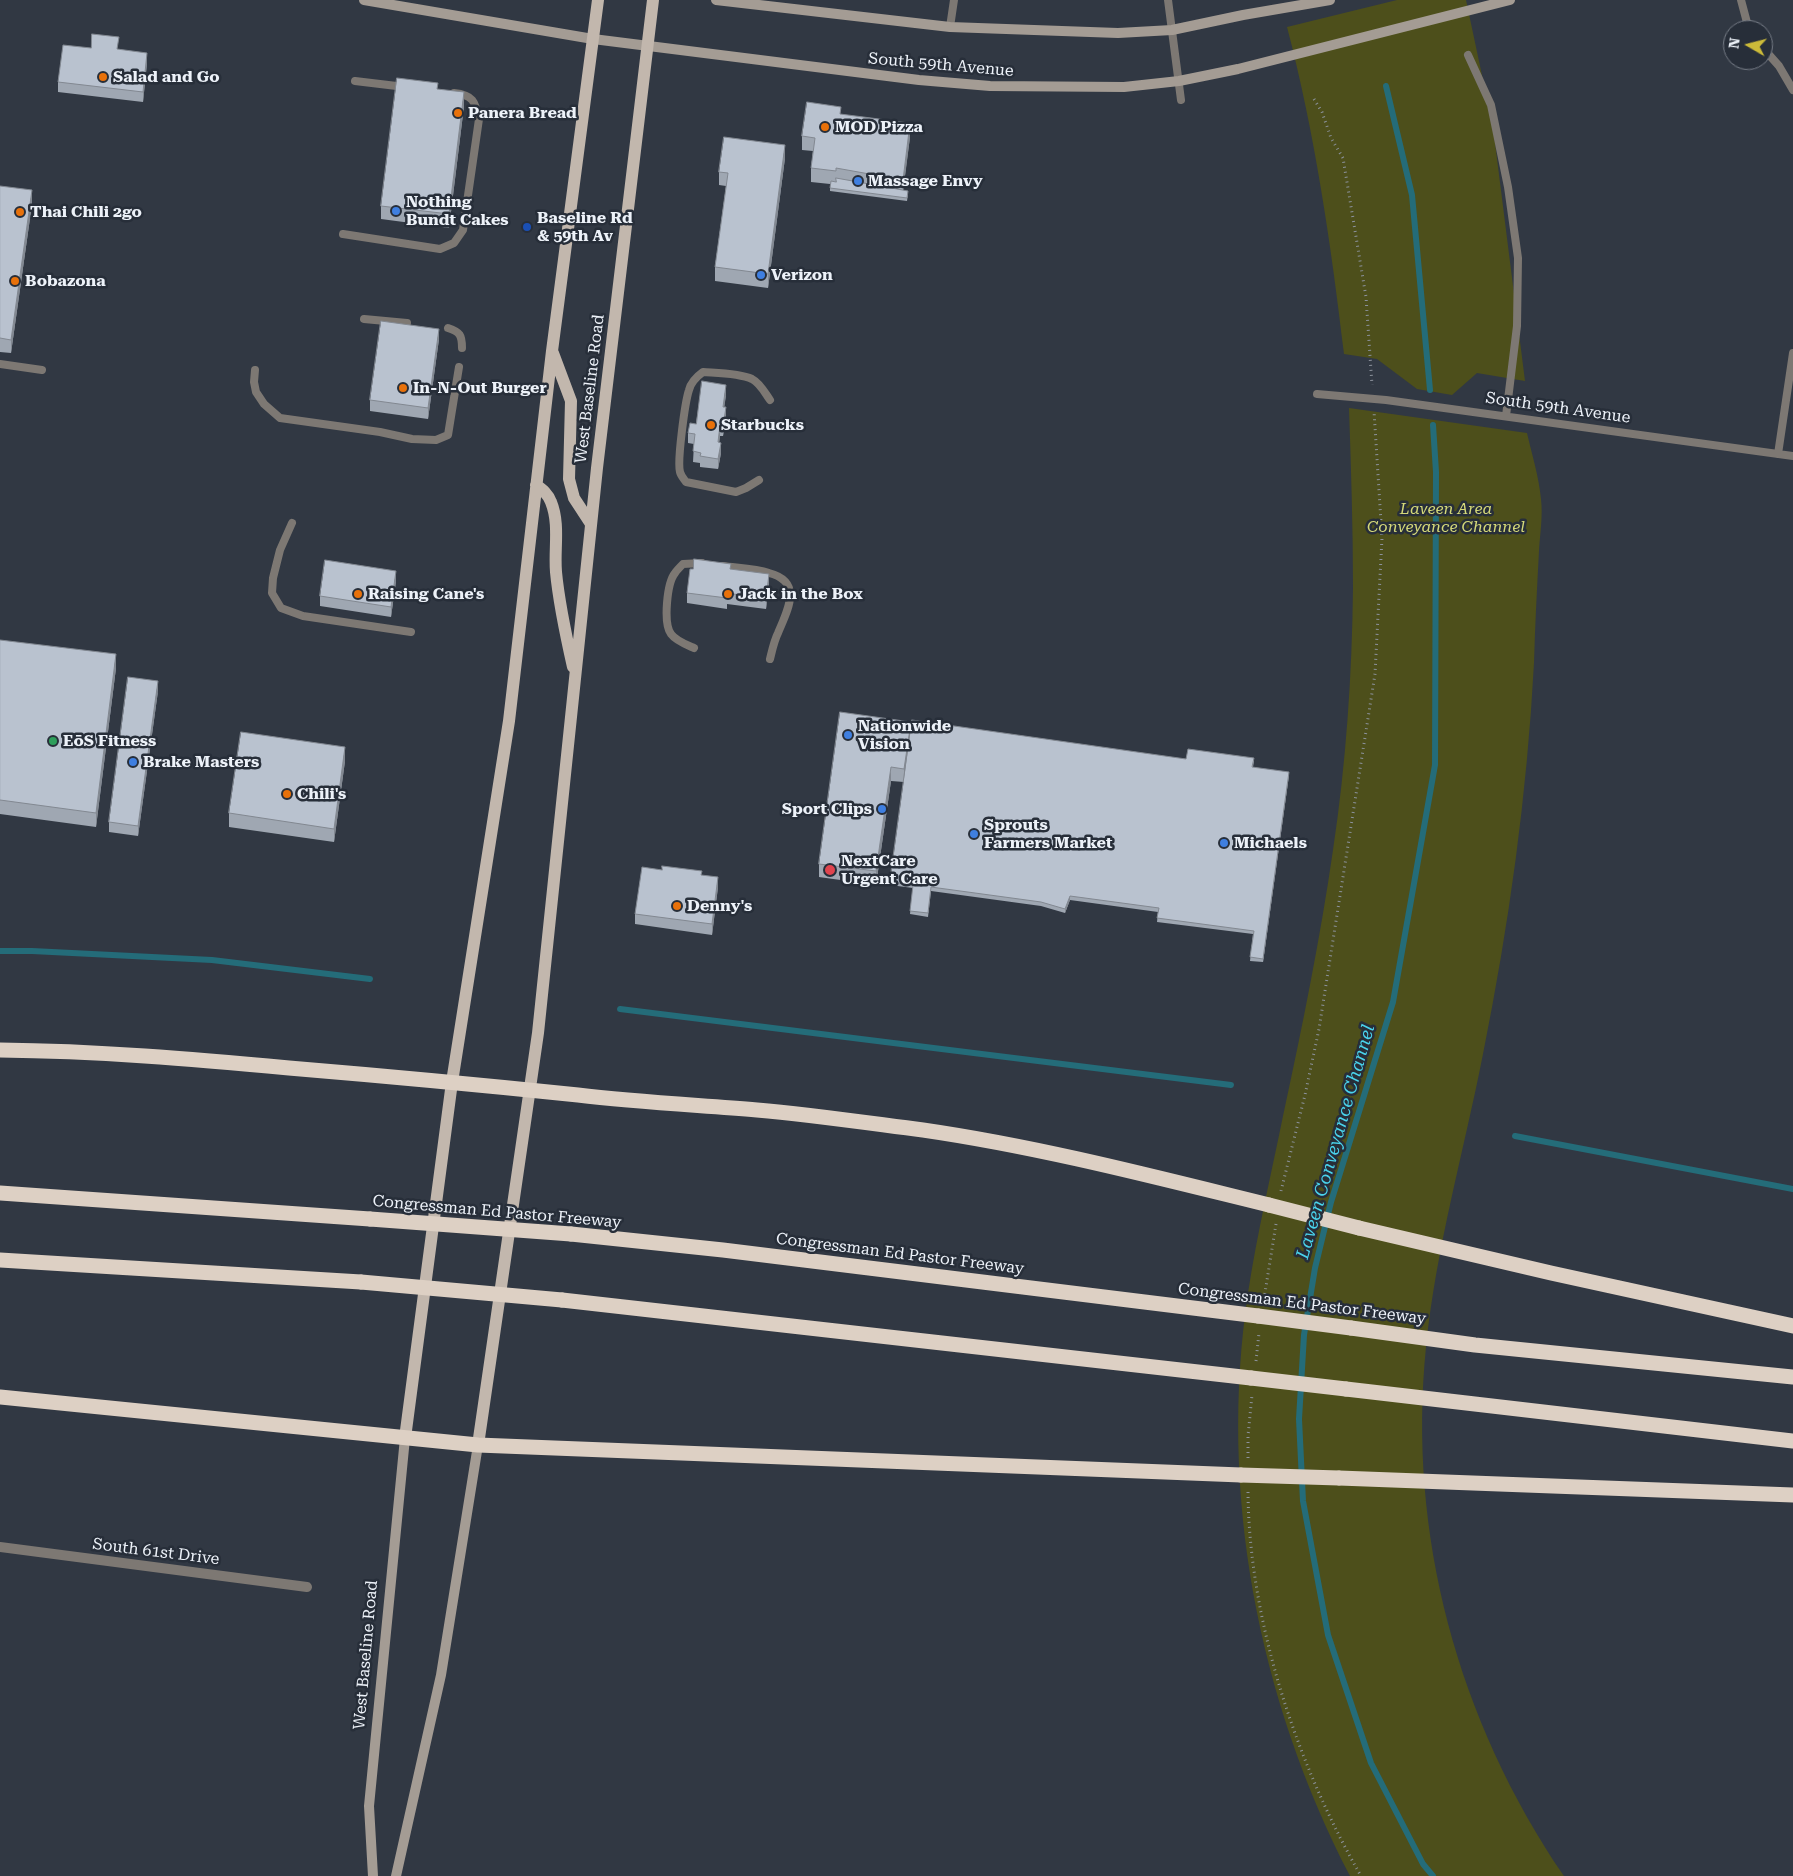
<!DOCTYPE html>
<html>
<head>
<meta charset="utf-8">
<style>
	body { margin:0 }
	#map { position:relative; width:1793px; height:1876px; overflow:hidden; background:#313843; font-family:"Roboto Serif",serif }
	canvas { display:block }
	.north { position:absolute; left:1723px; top:20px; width:50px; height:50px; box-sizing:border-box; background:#272e39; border:1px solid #767c86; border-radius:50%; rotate:278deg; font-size:14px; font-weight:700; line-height:20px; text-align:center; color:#edf2f9 }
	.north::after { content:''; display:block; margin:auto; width:18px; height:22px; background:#cbba39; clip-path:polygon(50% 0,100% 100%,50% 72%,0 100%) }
</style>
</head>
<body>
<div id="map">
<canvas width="1793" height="1876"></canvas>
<div class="north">N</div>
</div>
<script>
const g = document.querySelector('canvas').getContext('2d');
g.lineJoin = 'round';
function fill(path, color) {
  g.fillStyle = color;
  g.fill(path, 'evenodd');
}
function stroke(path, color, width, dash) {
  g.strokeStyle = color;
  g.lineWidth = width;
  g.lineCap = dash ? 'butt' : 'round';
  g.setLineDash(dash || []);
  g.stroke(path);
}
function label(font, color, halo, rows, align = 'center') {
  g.font = font + ' "Roboto Serif",serif';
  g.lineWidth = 5;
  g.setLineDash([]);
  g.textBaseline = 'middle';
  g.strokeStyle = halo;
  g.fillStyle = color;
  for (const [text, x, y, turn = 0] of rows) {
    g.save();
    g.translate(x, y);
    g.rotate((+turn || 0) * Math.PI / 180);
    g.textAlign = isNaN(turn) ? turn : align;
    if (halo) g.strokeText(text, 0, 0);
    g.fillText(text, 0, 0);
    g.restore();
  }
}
const green = new Path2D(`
	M 1397,0 L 1466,0 L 1493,127 L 1525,381 L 1477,373 L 1452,395 L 1417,389 L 1377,359 L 1344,354 C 1331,244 1315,134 1287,27 Z
	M 1349,408 L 1527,433 C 1532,455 1539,477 1541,499 C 1543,516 1540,534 1539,551 C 1537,588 1535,626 1534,663 C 1527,795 1509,925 1483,1054 C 1464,1151 1436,1248 1426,1347 C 1407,1534 1458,1721 1564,1876 L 1350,1876 C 1258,1698 1218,1492 1248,1293 C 1257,1234 1271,1175 1283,1116 C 1302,1028 1320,940 1333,850 C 1346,764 1352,676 1353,588 C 1353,528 1351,468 1349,408 Z`);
const stream = new Path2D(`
	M 1386,86 L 1412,195 L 1430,390
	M 0,951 L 32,951 L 212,960 L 370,979
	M 620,1009 L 1231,1085
	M 1515,1136 L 1793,1189
	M 1433,1876 L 1423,1864 L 1371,1763 L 1328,1635 L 1303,1501 L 1299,1419 L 1304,1335 L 1315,1268 L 1331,1202 L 1393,1002 L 1435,765 L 1436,472 L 1433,425`);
const path = new Path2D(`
	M 1314,99 L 1322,112 L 1331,138 L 1343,158 L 1366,297 L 1372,385
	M 1281,1191 L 1305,1095 L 1319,1029 L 1375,674 L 1382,538 L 1374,411
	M 1264,1299 L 1276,1224
	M 1256,1361 L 1259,1333
	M 1248,1458 L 1248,1436 L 1252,1395
	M 1248,1492 C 1249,1621 1297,1765 1361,1876`);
const lane = new Path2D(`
	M 1168,0 L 1181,100
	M 1741,0 L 1749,30
	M 950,27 L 954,0
	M 1763,48 L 1779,66 L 1793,90
	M 1468,55 L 1491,105 L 1508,187 L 1518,258 L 1517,326 L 1506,416
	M 355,81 L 405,87
	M 343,234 L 440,249 L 454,243 L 463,230 L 479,119 C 475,101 473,95 454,93
	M 364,319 L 407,323
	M 448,328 C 460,332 462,335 462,348
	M 0,364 L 42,370
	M 255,370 L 254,382 L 256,392 L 264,404 L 280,418 L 380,432 L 412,439 L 436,440 L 448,435 L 459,367
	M 1317,394 L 1386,400 L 1793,456
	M 1778,454 L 1793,353
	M 759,480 L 746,488 L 736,492 L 686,482 C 684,479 681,476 680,472 C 677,461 685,402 689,390 C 691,382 696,377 703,372 C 717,373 739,373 752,379 C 760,383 765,393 770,400
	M 292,523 L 280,550 L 273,578 L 272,593 L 281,608 L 303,616 L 411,632
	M 723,566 C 738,568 755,568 769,573 C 804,582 787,611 778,633 C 774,641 772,651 770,659
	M 694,648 C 687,645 676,641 671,634 C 663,623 667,583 675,573 C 677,570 680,567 683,564 L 702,563`);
const street = new Path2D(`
	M 0,1547 L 307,1587`);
const secondary = new Path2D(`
	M 364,0 L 593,39 L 919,80 L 990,86 L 1124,87 L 1179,81 L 1238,69 L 1510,0
	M 716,0 L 950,27 L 1118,33 L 1172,30 L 1243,15 L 1330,0
	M 373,1876 L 369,1806 L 405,1438
	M 396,1876 L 441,1675 L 478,1445`);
const primary = new Path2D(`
	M 553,353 L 571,401 L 569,479 L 574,498 L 591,524
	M 536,485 C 543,490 548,494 551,502 C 560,524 554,549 556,572 C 559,604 566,636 573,667
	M 405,1438 L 452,1082 L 509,721 L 552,351 L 598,0
	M 478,1445 L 538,1033 L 597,468 L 653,0`);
const highway = new Path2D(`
	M 0,1050 C 97,1051 193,1059 289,1068 C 385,1076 482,1085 578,1095 C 637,1102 697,1105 757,1110 C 813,1115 868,1123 923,1130 C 1040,1147 1155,1177 1269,1205
	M 0,1193 L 370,1219
	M 1359,1228 L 1551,1273 L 1793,1326
	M 571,1234 L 723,1250 L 1258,1316
	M 0,1260 L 361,1282
	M 562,1300 L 1251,1378
	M 1351,1328 L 1475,1345 L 1793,1377
	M 1346,1389 L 1793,1441
	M 0,1397 L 478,1445 L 1241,1475
	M 1339,1478 L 1793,1495`);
const highwayBridge = new Path2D(`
	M 1269,1205 L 1359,1228
	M 370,1219 L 571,1234
	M 361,1282 L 562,1300
	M 1258,1316 L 1351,1328
	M 1251,1378 L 1346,1389
	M 1241,1475 L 1339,1478`);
const wall = new Path2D(`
	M 91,48 L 118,49 L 147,63 L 143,102 L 58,92 L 58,82 Z
	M 438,89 L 464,106 L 449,228 L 381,219 L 381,206 Z
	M 841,114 L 910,137 L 903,190 L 908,194 L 907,201 L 830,191 L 830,184 L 811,182 L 811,168 L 813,151 L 802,150 L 802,136 Z
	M 785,158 L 768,288 L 715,281 L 715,267 L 726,186 L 719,185 L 719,172 Z
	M 0,186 L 32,204 L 11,353 L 0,352 Z
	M 439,339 L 428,419 L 370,411 L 370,400 Z
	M 726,395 L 724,407 L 726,417 L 723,436 L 720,436 L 719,443 L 721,453 L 718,469 L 700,467 L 700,463 L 693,462 L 694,444 L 688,443 L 688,433 L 696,424 Z
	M 731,569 L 769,584 L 766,609 L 727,604 L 727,609 L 687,603 L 687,593 Z
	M 396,581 L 391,617 L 320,606 L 320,596 Z
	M 0,640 L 116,668 L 96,827 L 0,814 Z
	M 158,691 L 138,836 L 109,832 L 109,822 Z
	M 911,732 L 1186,759 L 1254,761 L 1253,767 L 1289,775 L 1263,962 L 1250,961 L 1253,934 L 1157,922 L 1158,912 L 1070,900 L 1065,913 L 1041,906 L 931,891 L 928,917 L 910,914 L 913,888 L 890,885 L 904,782 L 891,781 L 876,885 L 819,877 L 819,864 Z
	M 345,761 L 334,842 L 229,827 L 229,813 Z
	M 702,875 L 718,887 L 712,935 L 635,924 L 635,914 Z`);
const shadedWall = new Path2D(`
	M 147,53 L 147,63 L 143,102 L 143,92 Z
	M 464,92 L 464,106 L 449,228 L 449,214 Z
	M 910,123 L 910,137 L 903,193 L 903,180 Z
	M 785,145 L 785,158 L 768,288 L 768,274 Z
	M 32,190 L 32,204 L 11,353 L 11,340 Z
	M 439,329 L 439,339 L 428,419 L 428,408 Z
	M 726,385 L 726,395 L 723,417 L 723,407 Z
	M 726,407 L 726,417 L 723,436 L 723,426 Z
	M 720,425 L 720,436 L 718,453 L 718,442 Z
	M 721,443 L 721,453 L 718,469 L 718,459 Z
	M 396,571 L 396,581 L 391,617 L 391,607 Z
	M 769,574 L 769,584 L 766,609 L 766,599 Z
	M 116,654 L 116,668 L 96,827 L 96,813 Z
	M 158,681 L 158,691 L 138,836 L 138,826 Z
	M 911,722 L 911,735 L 904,782 L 904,769 Z
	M 345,747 L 345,761 L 334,842 L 334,829 Z
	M 891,767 L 891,781 L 876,885 L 876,871 Z
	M 1289,772 L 1289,775 L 1263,962 L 1263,959 Z
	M 718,877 L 718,887 L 712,935 L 712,924 Z
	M 1070,896 L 1070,900 L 1065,913 L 1065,909 Z`);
const building = new Path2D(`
	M 92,34 L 119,37 L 117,49 L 147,53 L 143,92 L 58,82 L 63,45 L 91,48 Z
	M 397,78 L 438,83 L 437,89 L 464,92 L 449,214 L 381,206 Z
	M 807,102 L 841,107 L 840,114 L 910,123 L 903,180 L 836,168 L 836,171 L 811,168 L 815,138 L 802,136 Z
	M 724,137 L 785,145 L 768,274 L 715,267 L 728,173 L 719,172 Z
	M 836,178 L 908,191 L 907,198 L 830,188 L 831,181 L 836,182 Z
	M 0,186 L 32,190 L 11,340 L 0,338 Z
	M 381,321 L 439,329 L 428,408 L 370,400 Z
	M 702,381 L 726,385 L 723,407 L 726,407 L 723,426 L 720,425 L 718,442 L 721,443 L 718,459 L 700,456 L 701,453 L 693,451 L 695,434 L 688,433 L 690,423 L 696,424 Z
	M 694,559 L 731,564 L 730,569 L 769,574 L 766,599 L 727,593 L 727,598 L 687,593 L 690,569 L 693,569 Z
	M 325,560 L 396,571 L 391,607 L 320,596 Z
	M 0,640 L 116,654 L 96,813 L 0,800 Z
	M 128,677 L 158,681 L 138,826 L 109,822 Z
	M 840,712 L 911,722 L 904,769 L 891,767 L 876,871 L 819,864 Z
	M 912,720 L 1186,759 L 1188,749 L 1254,758 L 1252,767 L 1289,772 L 1263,959 L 1250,957 L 1254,931 L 1157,918 L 1159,908 L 1070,896 L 1065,909 L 1041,902 L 931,887 L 928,913 L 910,911 L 913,885 L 890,882 Z
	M 241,732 L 345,747 L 334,829 L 229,813 Z
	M 662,866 L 702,871 L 701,875 L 718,877 L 712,924 L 635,914 L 642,867 L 662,870 Z`);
const markers = [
	[103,77,5,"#e8710a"],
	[458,113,5,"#e8710a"],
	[825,127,5,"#e8710a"],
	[858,181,5,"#3f7fe0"],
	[396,211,5,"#3f7fe0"],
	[20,212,5,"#e8710a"],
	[527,227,5,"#1a4fb4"],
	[761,275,5,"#3f7fe0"],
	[15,281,5,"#e8710a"],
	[403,388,5,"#e8710a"],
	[711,425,5,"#e8710a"],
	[358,594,5,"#e8710a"],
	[728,594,5,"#e8710a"],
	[848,735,5,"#3f7fe0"],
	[53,741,5,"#2e9e5b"],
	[133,762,5,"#3f7fe0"],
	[287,794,5,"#e8710a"],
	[882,809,5,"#3f7fe0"],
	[974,834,5,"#3f7fe0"],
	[1224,843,5,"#3f7fe0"],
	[830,870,6,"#e0444e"],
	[677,906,5,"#e8710a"]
];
const streetNames = [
	["South 59th Avenue",941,65,5],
	["West Baseline Road",590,389,-83],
	["South 59th Avenue",1558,408,8],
	["Congressman Ed Pastor Freeway",497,1212,5],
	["Congressman Ed Pastor Freeway",900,1254,7],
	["Congressman Ed Pastor Freeway",1302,1304,7],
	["South 61st Drive",156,1552,7],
	["West Baseline Road",366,1655,-85]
];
const poiNames = [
	["Salad and Go",113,77],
	["Panera Bread",468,113],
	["MOD Pizza",835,127],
	["Massage Envy",868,181],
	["Nothing",406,202],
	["Bundt Cakes",406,220],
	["Thai Chili 2go",30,212],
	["Baseline Rd",537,218],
	["& 59th Av",537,236],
	["Verizon",771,275],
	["Bobazona",25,281],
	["In-N-Out Burger",413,388],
	["Starbucks",721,425],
	["Raising Cane's",368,594],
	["Jack in the Box",738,594],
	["Nationwide",858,726],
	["Vision",858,744],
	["EōS Fitness",63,741],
	["Brake Masters",143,762],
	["Chili's",297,794],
	["Sport Clips",872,809,"right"],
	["Sprouts",984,825],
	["Farmers Market",984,843],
	["Michaels",1234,843],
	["NextCare",841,861],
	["Urgent Care",841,879],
	["Denny's",687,906]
];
const parkNames = [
	["Laveen Area",1446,509],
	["Conveyance Channel",1446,527]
];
const waterNames = [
	["Laveen Conveyance Channel",1336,1142,-74]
];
fill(green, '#4d4f1b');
stroke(stream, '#246c79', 6);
stroke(path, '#8c929c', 3, [1, 4]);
stroke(lane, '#7d7873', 8);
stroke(street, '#7d7873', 10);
stroke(secondary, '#a49c94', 10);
stroke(primary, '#c2b7ad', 12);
stroke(highway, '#ddd0c4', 15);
stroke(highwayBridge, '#ddd0c4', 15);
fill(wall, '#9fa7b2');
fill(shadedWall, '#828891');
fill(building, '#b9c2cf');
stroke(building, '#828891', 1);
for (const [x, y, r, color] of markers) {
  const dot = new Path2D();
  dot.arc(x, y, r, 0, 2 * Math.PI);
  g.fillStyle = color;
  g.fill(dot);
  stroke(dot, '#272e39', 2);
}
label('16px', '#edf2f9', '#272e39', streetNames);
label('bold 16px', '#edf2f9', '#272e39', poiNames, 'left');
label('italic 16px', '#d5d979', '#272e39', parkNames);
label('italic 18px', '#4ad3ec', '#272e39', waterNames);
</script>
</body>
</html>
